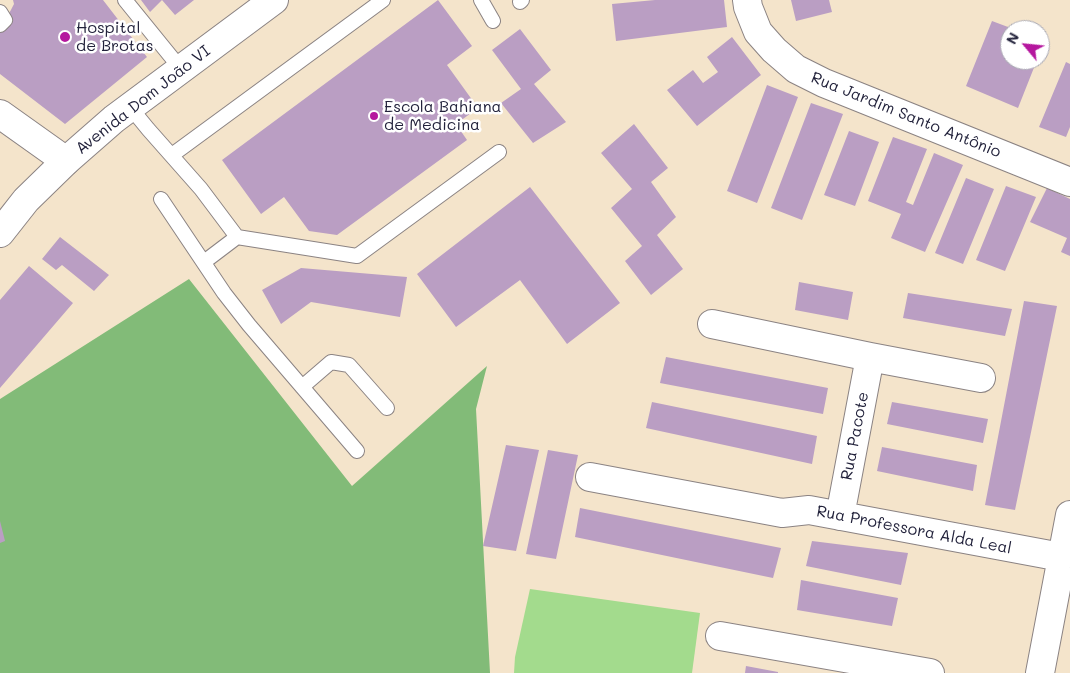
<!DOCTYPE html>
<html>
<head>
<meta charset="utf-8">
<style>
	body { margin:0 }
	#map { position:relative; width:1070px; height:673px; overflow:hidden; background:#f4e4cb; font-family:Mali,sans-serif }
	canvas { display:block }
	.north { position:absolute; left:1000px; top:20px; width:50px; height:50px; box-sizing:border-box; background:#fff; border:1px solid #a7a7b1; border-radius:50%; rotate:298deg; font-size:14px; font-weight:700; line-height:20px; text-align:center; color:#22223b }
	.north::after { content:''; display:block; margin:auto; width:18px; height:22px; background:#b5179e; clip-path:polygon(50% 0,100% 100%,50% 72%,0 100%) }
</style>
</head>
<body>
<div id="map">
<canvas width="1070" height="673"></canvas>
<div class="north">N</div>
</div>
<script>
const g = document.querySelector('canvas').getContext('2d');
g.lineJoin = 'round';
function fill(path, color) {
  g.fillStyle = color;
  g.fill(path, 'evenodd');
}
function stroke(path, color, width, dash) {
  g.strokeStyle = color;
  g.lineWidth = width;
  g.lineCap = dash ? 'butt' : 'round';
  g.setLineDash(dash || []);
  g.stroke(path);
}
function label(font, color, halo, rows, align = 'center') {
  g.font = font + ' Mali,sans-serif';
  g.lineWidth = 5;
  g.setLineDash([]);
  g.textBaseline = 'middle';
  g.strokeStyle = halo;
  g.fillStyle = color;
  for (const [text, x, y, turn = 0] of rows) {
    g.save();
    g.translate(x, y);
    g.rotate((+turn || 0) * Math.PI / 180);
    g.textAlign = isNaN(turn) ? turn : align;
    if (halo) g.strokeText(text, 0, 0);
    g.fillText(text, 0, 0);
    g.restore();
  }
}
const green = new Path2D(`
	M 530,589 L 700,613 L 692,673 L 514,673 L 515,657 Z`);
const forest = new Path2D(`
	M 189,279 L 352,486 L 487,366 L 476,409 L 490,673 L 0,673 L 0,399 Z`);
const building = new Path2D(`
	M 13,0 L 103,0 L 147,57 L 65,124 L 0,74 L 0,31 L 14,4 Z
	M 141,0 L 162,0 L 150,12 Z
	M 162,0 L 194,0 L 175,15 Z
	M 438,0 L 472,46 L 447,65 L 478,108 L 456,124 L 467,140 L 337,235 L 309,231 L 284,197 L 261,214 L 222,160 Z
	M 655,0 L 724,0 L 727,27 L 616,41 L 612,4 Z
	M 791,0 L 829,0 L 832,12 L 796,21 Z
	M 992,21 L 1016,30 L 1010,30 L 1010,60 L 1037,60 L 1018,108 L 966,86 Z
	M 520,29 L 551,70 L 534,84 L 566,122 L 533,143 L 501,103 L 521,89 L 492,50 Z
	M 732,37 L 761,75 L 697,126 L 667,90 L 693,70 L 703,83 L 718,72 L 707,57 Z
	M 1040,38 L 1045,40 L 1040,53 Z
	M 1066,62 L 1070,64 L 1070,127 L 1066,137 L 1039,127 Z
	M 767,85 L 798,97 L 757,203 L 727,191 Z
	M 811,103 L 843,114 L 802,220 L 771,208 Z
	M 634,124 L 668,168 L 651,182 L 676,217 L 657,235 L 683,269 L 651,295 L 625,261 L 642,246 L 611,208 L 632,189 L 601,153 Z
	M 849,131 L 879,142 L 855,206 L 824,195 Z
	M 893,137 L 927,149 L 906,202 L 913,205 L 934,153 L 963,165 L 925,252 L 891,238 L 901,214 L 868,201 Z
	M 966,178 L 994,189 L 963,264 L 935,253 Z
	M 1006,186 L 1036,197 L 1005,271 L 976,260 Z
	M 530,187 L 620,303 L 567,344 L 520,280 L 456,327 L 417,274 Z
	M 1047,188 L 1070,199 L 1070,256 L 1061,252 L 1067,238 L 1030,222 Z
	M 60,237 L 109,275 L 94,291 L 62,265 L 56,270 L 42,259 Z
	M 29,266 L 73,303 L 0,388 L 0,300 Z
	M 301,268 L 407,277 L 400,317 L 311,302 L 281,324 L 262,290 Z
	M 799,282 L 853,292 L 848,320 L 795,310 Z
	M 908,293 L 1012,309 L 1005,336 L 903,318 Z
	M 1024,301 L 1057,306 L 1015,510 L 985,505 Z
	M 666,357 L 828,388 L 823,414 L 660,383 Z
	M 652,402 L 817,436 L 812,464 L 646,428 Z
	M 892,402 L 988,419 L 983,443 L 887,424 Z
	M 506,445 L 539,450 L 516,551 L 483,546 Z
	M 882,447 L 977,465 L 973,491 L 877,471 Z
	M 548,450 L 578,455 L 556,559 L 526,554 Z
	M 580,508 L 781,548 L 773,578 L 575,537 Z
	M 0,521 L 5,541 L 0,543 Z
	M 812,541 L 908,553 L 901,585 L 806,566 Z
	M 801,580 L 898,598 L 892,626 L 797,610 Z
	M 746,666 L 778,672 L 778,673 L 745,673 Z`);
const service = new Path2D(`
	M 125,0 L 181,69
	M 481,0 L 493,21
	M 520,2 L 522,0
	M 0,12 L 5,20 L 0,25
	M 130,107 L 148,129 L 201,189 L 237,237 L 357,256 L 499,152
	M 172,155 L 383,0
	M 161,199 L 224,293 L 249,325 L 357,451
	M 204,262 L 237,237
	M 302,387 L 331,362 L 349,365 L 387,408`);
const minor = new Path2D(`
	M 747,0 L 748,7 L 758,32 L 774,50 L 796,69 L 824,83 L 1070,182
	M 0,114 L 66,161
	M 712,324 L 870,357 L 981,378
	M 590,477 L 782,513 L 809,510 L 1061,557
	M 840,516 L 870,357
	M 720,636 L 930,673
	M 1040,673 L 1070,515`);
const secondary = new Path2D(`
	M 0,233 L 26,200 L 66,161 L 114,119 L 274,0`);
const markers = [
	[65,37,6,"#b5179e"],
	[374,116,5,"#b5179e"]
];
const poiNames = [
	["Hospital",76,28],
	["de Brotas",76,46],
	["Escola Bahiana",384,107],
	["de Medicina",384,125]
];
const streetNames = [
	["Avenida Dom João VI",143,100,-38],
	["Rua Jardim Santo Antônio",906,115,22],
	["Rua Pacote",855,436,-79],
	["Rua Professora Alda Leal",914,530,11]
];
fill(green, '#a3db8d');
fill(forest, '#82bb78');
fill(building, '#ba9ec3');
stroke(service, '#8b8383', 16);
stroke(minor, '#8b8383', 30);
stroke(secondary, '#8b8383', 30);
stroke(service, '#fff', 14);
stroke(minor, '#fff', 28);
stroke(secondary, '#fff', 28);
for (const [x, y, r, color] of markers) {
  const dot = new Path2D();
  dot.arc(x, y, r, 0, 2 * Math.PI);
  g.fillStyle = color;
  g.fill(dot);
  stroke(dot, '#fff', 2);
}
label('16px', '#22223b', '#fff', poiNames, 'left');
label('16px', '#22223b', '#fff', streetNames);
</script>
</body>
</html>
